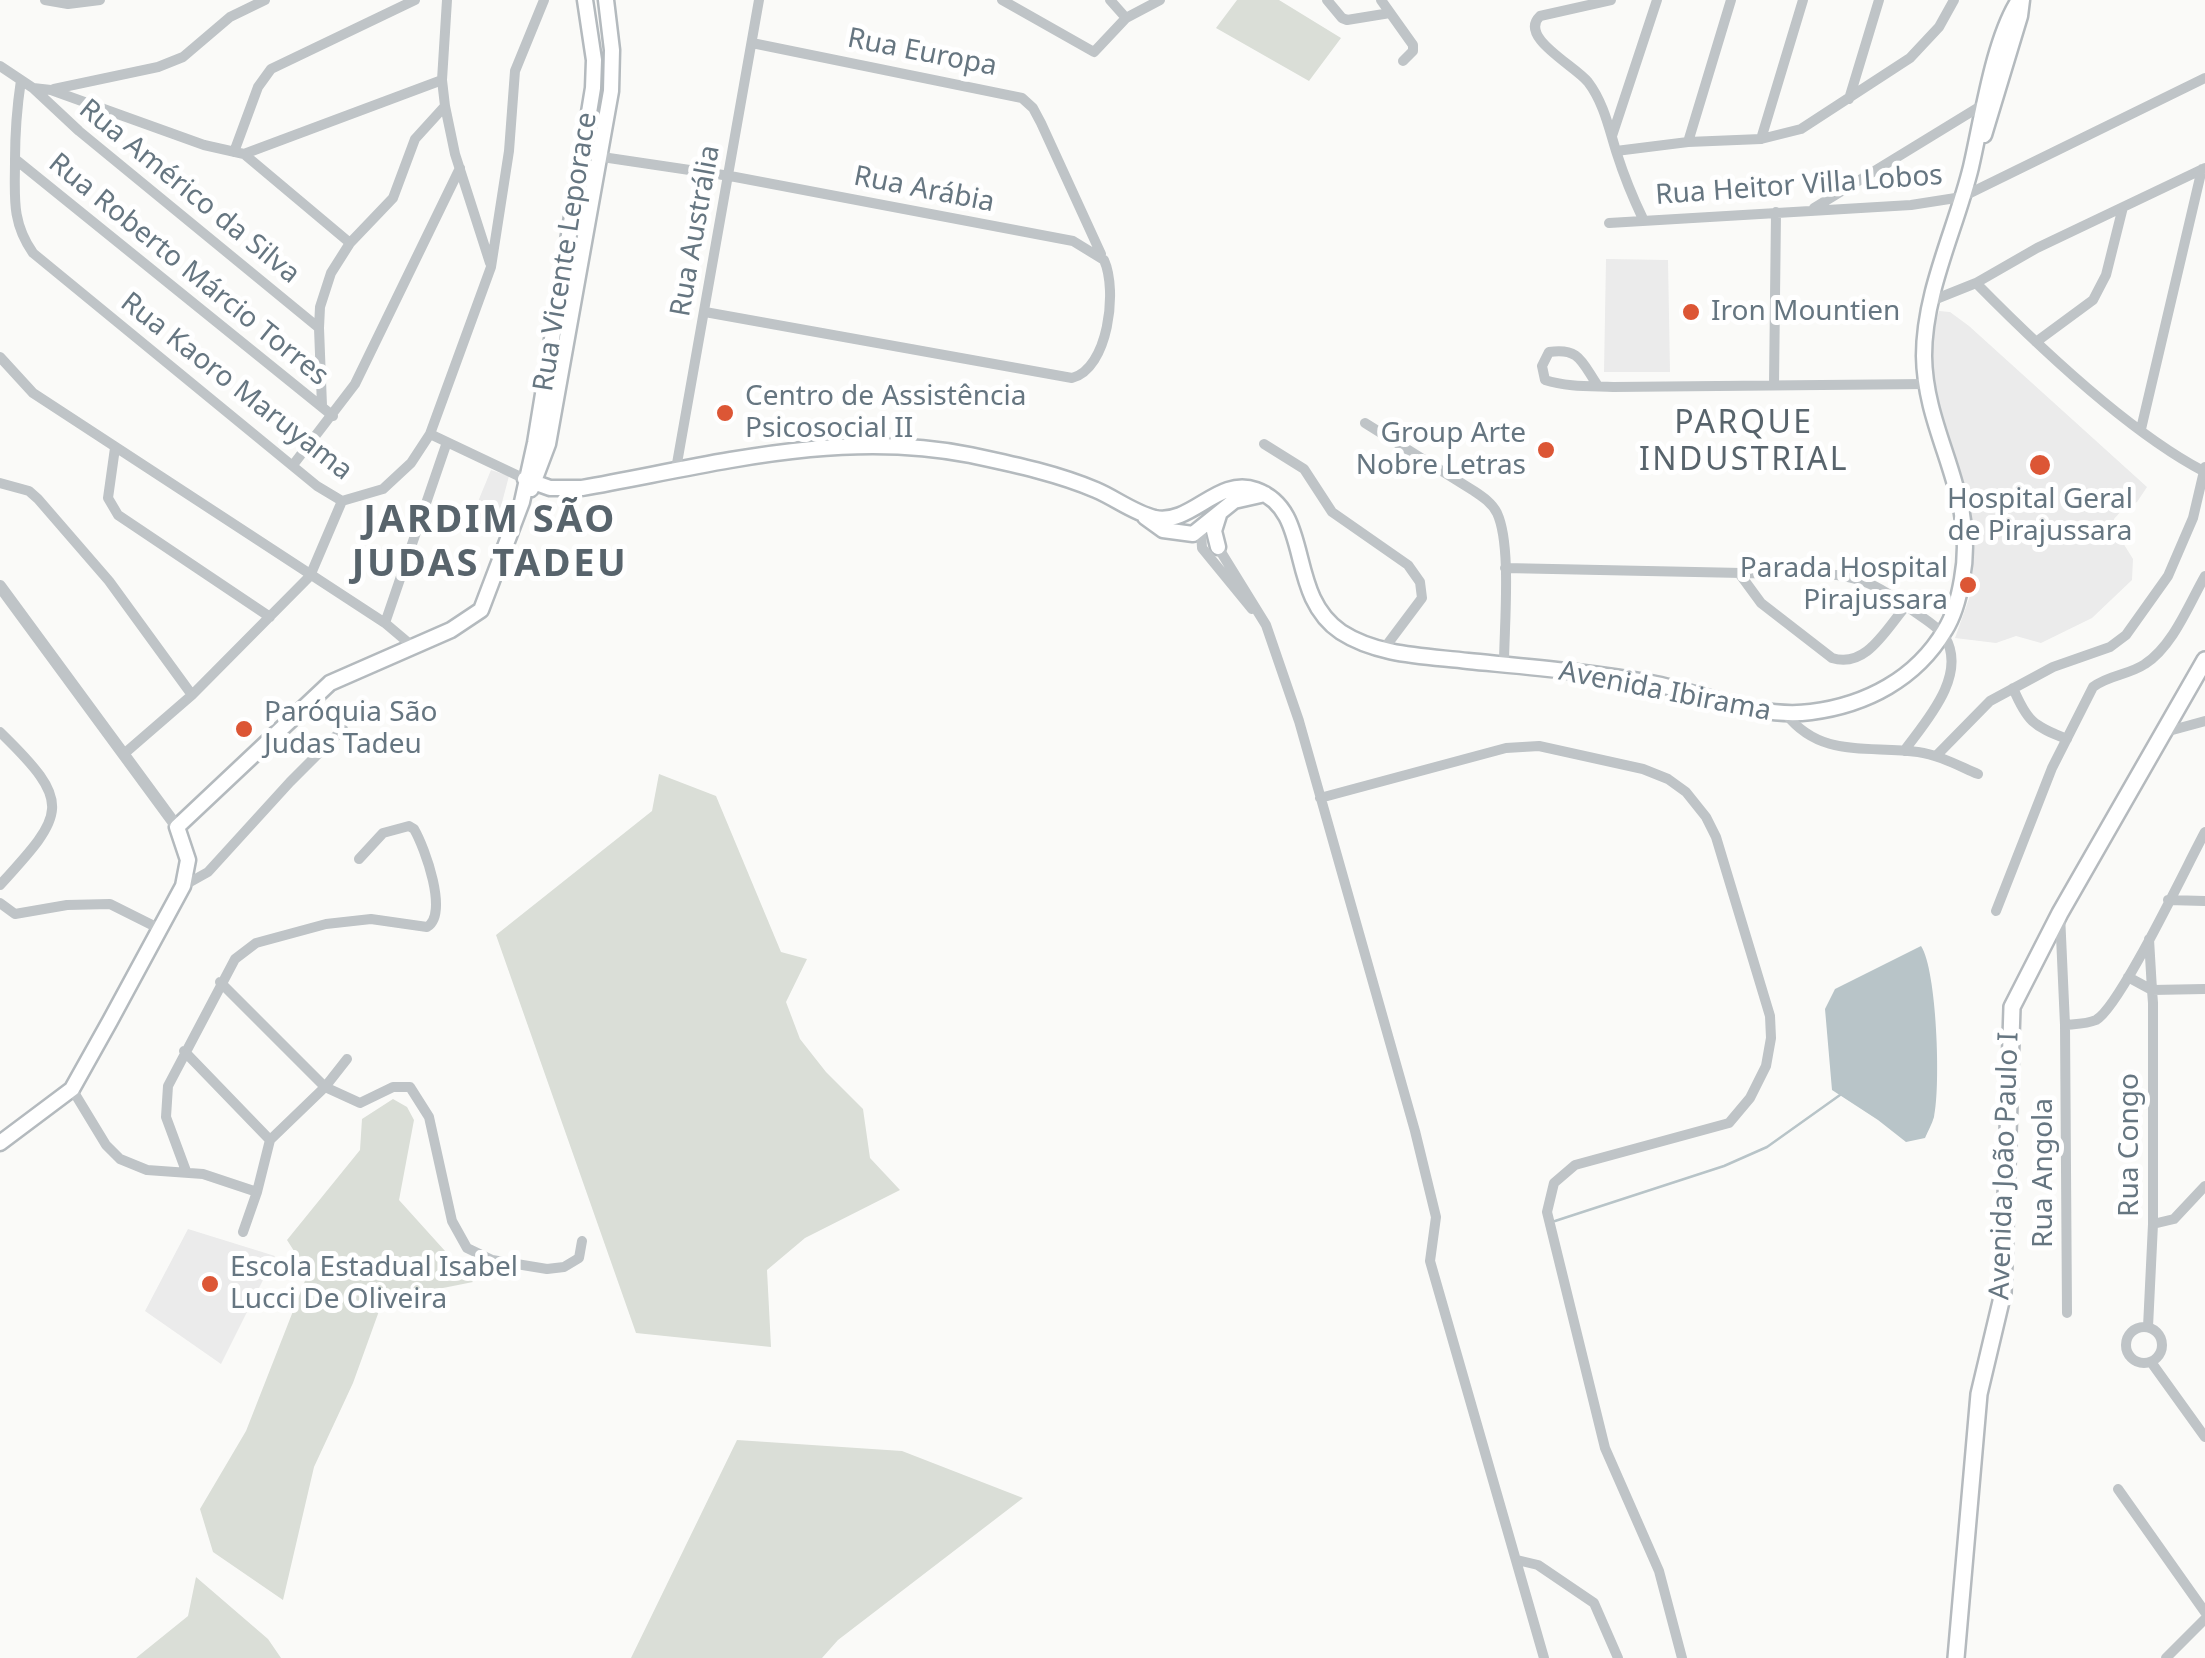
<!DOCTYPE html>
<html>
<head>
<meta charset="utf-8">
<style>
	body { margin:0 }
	canvas { display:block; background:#fafaf8 }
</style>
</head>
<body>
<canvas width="2205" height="1658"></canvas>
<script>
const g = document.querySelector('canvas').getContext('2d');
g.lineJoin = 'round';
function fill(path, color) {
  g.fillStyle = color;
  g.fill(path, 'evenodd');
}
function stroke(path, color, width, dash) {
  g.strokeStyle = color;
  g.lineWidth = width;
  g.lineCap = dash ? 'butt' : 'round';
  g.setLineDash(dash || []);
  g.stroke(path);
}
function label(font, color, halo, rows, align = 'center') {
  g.font = font + ' "Noto Sans",sans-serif';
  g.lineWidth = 10;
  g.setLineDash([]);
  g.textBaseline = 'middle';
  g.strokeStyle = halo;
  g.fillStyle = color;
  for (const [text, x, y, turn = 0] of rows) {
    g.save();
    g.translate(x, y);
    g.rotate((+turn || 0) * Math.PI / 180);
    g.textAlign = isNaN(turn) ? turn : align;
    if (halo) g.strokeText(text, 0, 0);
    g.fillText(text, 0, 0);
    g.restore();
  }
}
const built = new Path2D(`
	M 1606,259 L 1668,260 L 1670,372 L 1604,372 Z
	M 1939,311 L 1950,312 L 1969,326 L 2147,487 L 2137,502 L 2123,509 L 2114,519 L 2115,530 L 2133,559 L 2132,580 L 2092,618 L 2041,643 L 2016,636 L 1996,643 L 1955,638 L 1971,593 L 1975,538 L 1969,505 L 1933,390 L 1931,342 Z
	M 491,470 L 509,476 L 495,529 L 470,521 Z
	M 188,1229 L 275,1256 L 221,1364 L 145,1311 Z`);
const green = new Path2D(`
	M 1237,0 L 1279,0 L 1341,38 L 1309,81 L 1216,28 Z
	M 659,774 L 716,796 L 781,952 L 807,959 L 786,1002 L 800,1039 L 826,1072 L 863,1109 L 870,1158 L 900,1190 L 805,1238 L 767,1270 L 771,1347 L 636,1333 L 496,935 L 652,811 Z
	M 393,1099 L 407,1107 L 414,1120 L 399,1200 L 473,1282 L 383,1300 L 353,1383 L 314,1467 L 283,1600 L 213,1552 L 200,1509 L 246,1431 L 308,1273 L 287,1240 L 360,1150 L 362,1119 Z
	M 737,1440 L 902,1451 L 1023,1498 L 838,1640 L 822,1658 L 631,1658 Z
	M 196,1577 L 268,1639 L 281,1658 L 136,1658 L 188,1616 Z`);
const water = new Path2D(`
	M 1921,946 C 1937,970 1941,1087 1934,1117 C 1932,1124 1928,1131 1925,1138 L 1906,1142 L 1878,1120 L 1832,1090 L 1825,1009 L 1835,989 Z`);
const stream = new Path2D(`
	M 1555,1221 L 1724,1166 L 1767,1147 L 1840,1095`);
const minor = new Path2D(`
	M 45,0 L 68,4 L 100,0
	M 1002,0 L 1094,52 L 1126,18 L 1160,0
	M 1110,0 L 1126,18
	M 1327,0 L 1342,18 L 1347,20 L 1390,13
	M 1381,0 L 1413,45 L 1413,51 L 1403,61
	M 1611,0 L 1540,16 C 1518,37 1574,65 1588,82 C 1604,103 1609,129 1617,154 C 1624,176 1633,198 1643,219
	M 752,43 L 1022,98 L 1033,108 L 1041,123 L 1101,254
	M 0,66 L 33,88 L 51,90 L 204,145 L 244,154 L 350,243
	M 21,80 C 17,107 15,132 15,160 C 15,196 11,222 33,253 L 317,486 L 342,501 L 383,489 L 411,463 L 430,434 L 491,267 L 509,151 L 515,71 L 544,0
	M 33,88 L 79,131 L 319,328
	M 54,89 L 158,67 L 183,57 L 230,17 L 265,0
	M 1849,99 L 1879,0
	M 445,106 L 455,154 L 490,263
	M 1612,136 L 1657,0
	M 1761,139 L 1803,0
	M 1688,142 L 1731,0
	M 1616,151 L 1688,142 L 1761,139 L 1801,129 L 1910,58 L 1939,27 L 1954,0
	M 234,152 L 258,87 L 271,69 L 415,0
	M 244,154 L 442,80
	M 582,154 L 730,176 L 1073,241 L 1104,260 C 1118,291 1108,369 1072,378 L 705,312
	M 15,159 L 333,416
	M 1814,208 L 1984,104
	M 1609,223 L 1911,205 L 1962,197 L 2205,78
	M 1976,283 C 2037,345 2128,432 2205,472
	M 1931,301 L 1976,283 L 2037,248 L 2205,168
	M 2036,342 L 2093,300 L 2106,275 L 2123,207
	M 0,357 L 33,393 L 385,623 L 411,645
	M 1774,385 L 1776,212
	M 1598,386 C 1582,363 1580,347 1549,352 L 1542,366 L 1545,380 C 1567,387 1591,386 1613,387 L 1926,384
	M 322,406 L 319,328 L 320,307 L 331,273 L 350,243 L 393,198 L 415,139 L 445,106 L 442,80 L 447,0
	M 1365,423 L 1474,491 C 1483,497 1492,503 1497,513 C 1512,545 1504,627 1504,665
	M 2141,429 L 2202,169
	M 430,434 L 525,479
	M 1264,444 L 1304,469 L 1332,512 L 1408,565 L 1420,582 L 1422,598 L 1383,650
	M 115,448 L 108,498 L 118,515 L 270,617
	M 293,465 L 355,384 L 460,168
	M 676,469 L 759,0
	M 0,483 L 29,491 L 38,499 L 109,581 L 192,695
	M 1201,531 L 1202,548 L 1252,609
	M 1216,544 L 1266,625 L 1299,721 L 1415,1131 L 1436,1217 L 1430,1261 L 1544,1658
	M 1505,568 L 1837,575 C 1867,579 1884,590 1908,607 C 1919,616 1937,625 1945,637 C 1968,676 1925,722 1904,751
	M 1739,573 L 1761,603 L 1832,658 C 1866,669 1886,629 1906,606
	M 385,623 L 447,442
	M 2013,688 C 2027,721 2033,726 2067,739
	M 1786,714 C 1821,759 1869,745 1918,752 C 1939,755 1959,766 1978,774
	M 0,732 C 73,803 66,813 0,885
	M 2165,732 L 2205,721
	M 125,753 L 192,695 L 310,576 L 342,501
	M 1936,756 L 1990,701 L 2053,667 L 2110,647 L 2126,635 L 2168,576 L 2193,518 L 2205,467
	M 1320,798 L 1506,748 L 1539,746 L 1643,769 L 1668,779 L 1686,792 L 1706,817 L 1716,837 L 1770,1016 L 1771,1038 L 1766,1066 L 1750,1098 L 1729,1123 L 1575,1165 L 1554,1183 L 1547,1212 L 1605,1448 L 1659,1571 L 1682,1658
	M 183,886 L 208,872 L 290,782 L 343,729
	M 2168,900 L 2205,901
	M 0,903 L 15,914 L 67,905 L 110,904 L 158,928
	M 1996,911 L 2052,768 L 2093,687 C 2108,675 2129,675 2145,664 C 2173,646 2189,604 2205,576
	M 2060,914 L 2065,1025 L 2067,1313
	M 2149,939 L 2152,990 L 2205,989
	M 2128,977 L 2152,990 L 2153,1003 L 2153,1224 L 2148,1327
	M 220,982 L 325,1087 L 360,1103 L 393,1087 L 410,1087 L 429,1117 L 452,1221 L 467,1248 L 492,1260 L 547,1269 L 564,1267 L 579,1258 L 582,1241
	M 2065,1025 C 2075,1024 2087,1024 2096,1020 C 2120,1007 2187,865 2205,832
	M 184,1051 L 270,1140
	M 72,1089 L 106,1145 L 120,1159 L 147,1170 L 203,1174 L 257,1192 L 270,1140 L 325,1087 L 347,1059
	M 186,1171 L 166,1117 L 168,1086 L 235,959 L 256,943 L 326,924 L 371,919 L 427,927 C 449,914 425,848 414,829 L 409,826 L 383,833 L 359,859
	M 2153,1224 L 2174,1219 L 2205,1186
	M 243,1232 L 257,1192
	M2126 1345a18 18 0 1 1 36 0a18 18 0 1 1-36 0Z
	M 2151,1362 L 2205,1437
	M 2118,1489 L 2205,1612
	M 1517,1560 L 1538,1565 L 1594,1603 L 1618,1658
	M 2166,1658 L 2205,1619`);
const tertiary = new Path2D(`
	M 0,586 L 177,827`);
const secondary = new Path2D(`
	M 1984,135 L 2020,16 L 2022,0
	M 525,479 L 550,488 L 582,488 C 712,465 838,429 970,455 C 1012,464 1056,473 1096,490 C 1115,498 1134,513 1155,518 C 1192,525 1218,476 1256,490 C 1314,511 1285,594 1341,632 C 1378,656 1426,656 1468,661 C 1529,667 1591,672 1651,683 C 1704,693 1757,719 1811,712 C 1866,705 1916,679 1945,630 C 1955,614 1959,597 1962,579 C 1978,494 1925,436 1924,356 C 1924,291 1956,229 1971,167 C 1982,120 1993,40 2019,0
	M 531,489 L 548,444 L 611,91 L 612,50 L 606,0
	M 1145,517 L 1163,530 L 1193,534 L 1234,501 L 1265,494
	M 1218,547 L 1214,531 L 1219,515
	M 0,1143 L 72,1089 L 110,1021 L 183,886 L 188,860 L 177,827 L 330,683 L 451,630 L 481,610 L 522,502 L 535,443 L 593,88 L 594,60 L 585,0`);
const primary = new Path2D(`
	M 1956,1658 L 1979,1394 L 2003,1293 L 2012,1007 L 2060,913 L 2205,660`);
const markers = [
	[1691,312,10,"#dc5635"],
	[725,413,10,"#dc5635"],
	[1546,450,10,"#dc5635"],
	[2040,465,12,"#dc5635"],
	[1968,585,10,"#dc5635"],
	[244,729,10,"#dc5635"],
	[210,1284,10,"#dc5635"]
];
const streetNames = [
	["Rua Europa",922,53,11],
	["Rua Heitor Villa Lobos",1799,186,-4],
	["Rua Arábia",924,190,11],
	["Rua Américo da Silva",189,192,39],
	["Rua Austrália",696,231,-80],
	["Rua Vicente Leporace",566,252,-81],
	["Rua Roberto Márcio Torres",188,270,39],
	["Rua Kaoro Maruyama",236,387,38],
	["Avenida Ibirama",1665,692,11],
	["Rua Congo",2130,1145,-90],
	["Avenida João Paulo I",2005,1166,-88],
	["Rua Angola",2044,1173,-90]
];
const poiNames = [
	["Iron Mountien",1711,312],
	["Centro de Assistência",745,397],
	["Psicosocial II",745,429],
	["Group Arte",1526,434,"right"],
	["Nobre Letras",1526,466,"right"],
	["Hospital Geral",2040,500,"center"],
	["de Pirajussara",2040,532,"center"],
	["Parada Hospital",1948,569,"right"],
	["Pirajussara",1948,601,"right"],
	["Paróquia São",264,713],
	["Judas Tadeu",264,745],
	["Escola Estadual Isabel",230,1268],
	["Lucci De Oliveira",230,1300]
];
const quarterNames = [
	["PARQUE",1744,424],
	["INDUSTRIAL",1744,461]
];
const districtNames = [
	["JARDIM SÃO",490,521],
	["JUDAS TADEU",490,565]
];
fill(built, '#ebebeb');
fill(green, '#daded7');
fill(water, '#b8c4c8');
stroke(stream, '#b8c4c8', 2.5);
stroke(secondary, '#b4babe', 19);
stroke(primary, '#b5babe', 20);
stroke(minor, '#bfc4c7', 10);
stroke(tertiary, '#bfc4c7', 12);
stroke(secondary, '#fff', 14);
stroke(primary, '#fff', 15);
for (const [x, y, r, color] of markers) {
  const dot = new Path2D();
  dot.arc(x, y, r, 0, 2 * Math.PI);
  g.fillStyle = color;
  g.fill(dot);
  stroke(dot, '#fff', 4);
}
label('28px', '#667681', '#fff', streetNames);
label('28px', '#667681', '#fff', poiNames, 'left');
g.letterSpacing = '2.5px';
label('32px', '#58646c', '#fff', quarterNames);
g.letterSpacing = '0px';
g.letterSpacing = '2.5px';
label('bold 38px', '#58646c', '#fff', districtNames);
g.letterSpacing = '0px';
</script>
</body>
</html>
